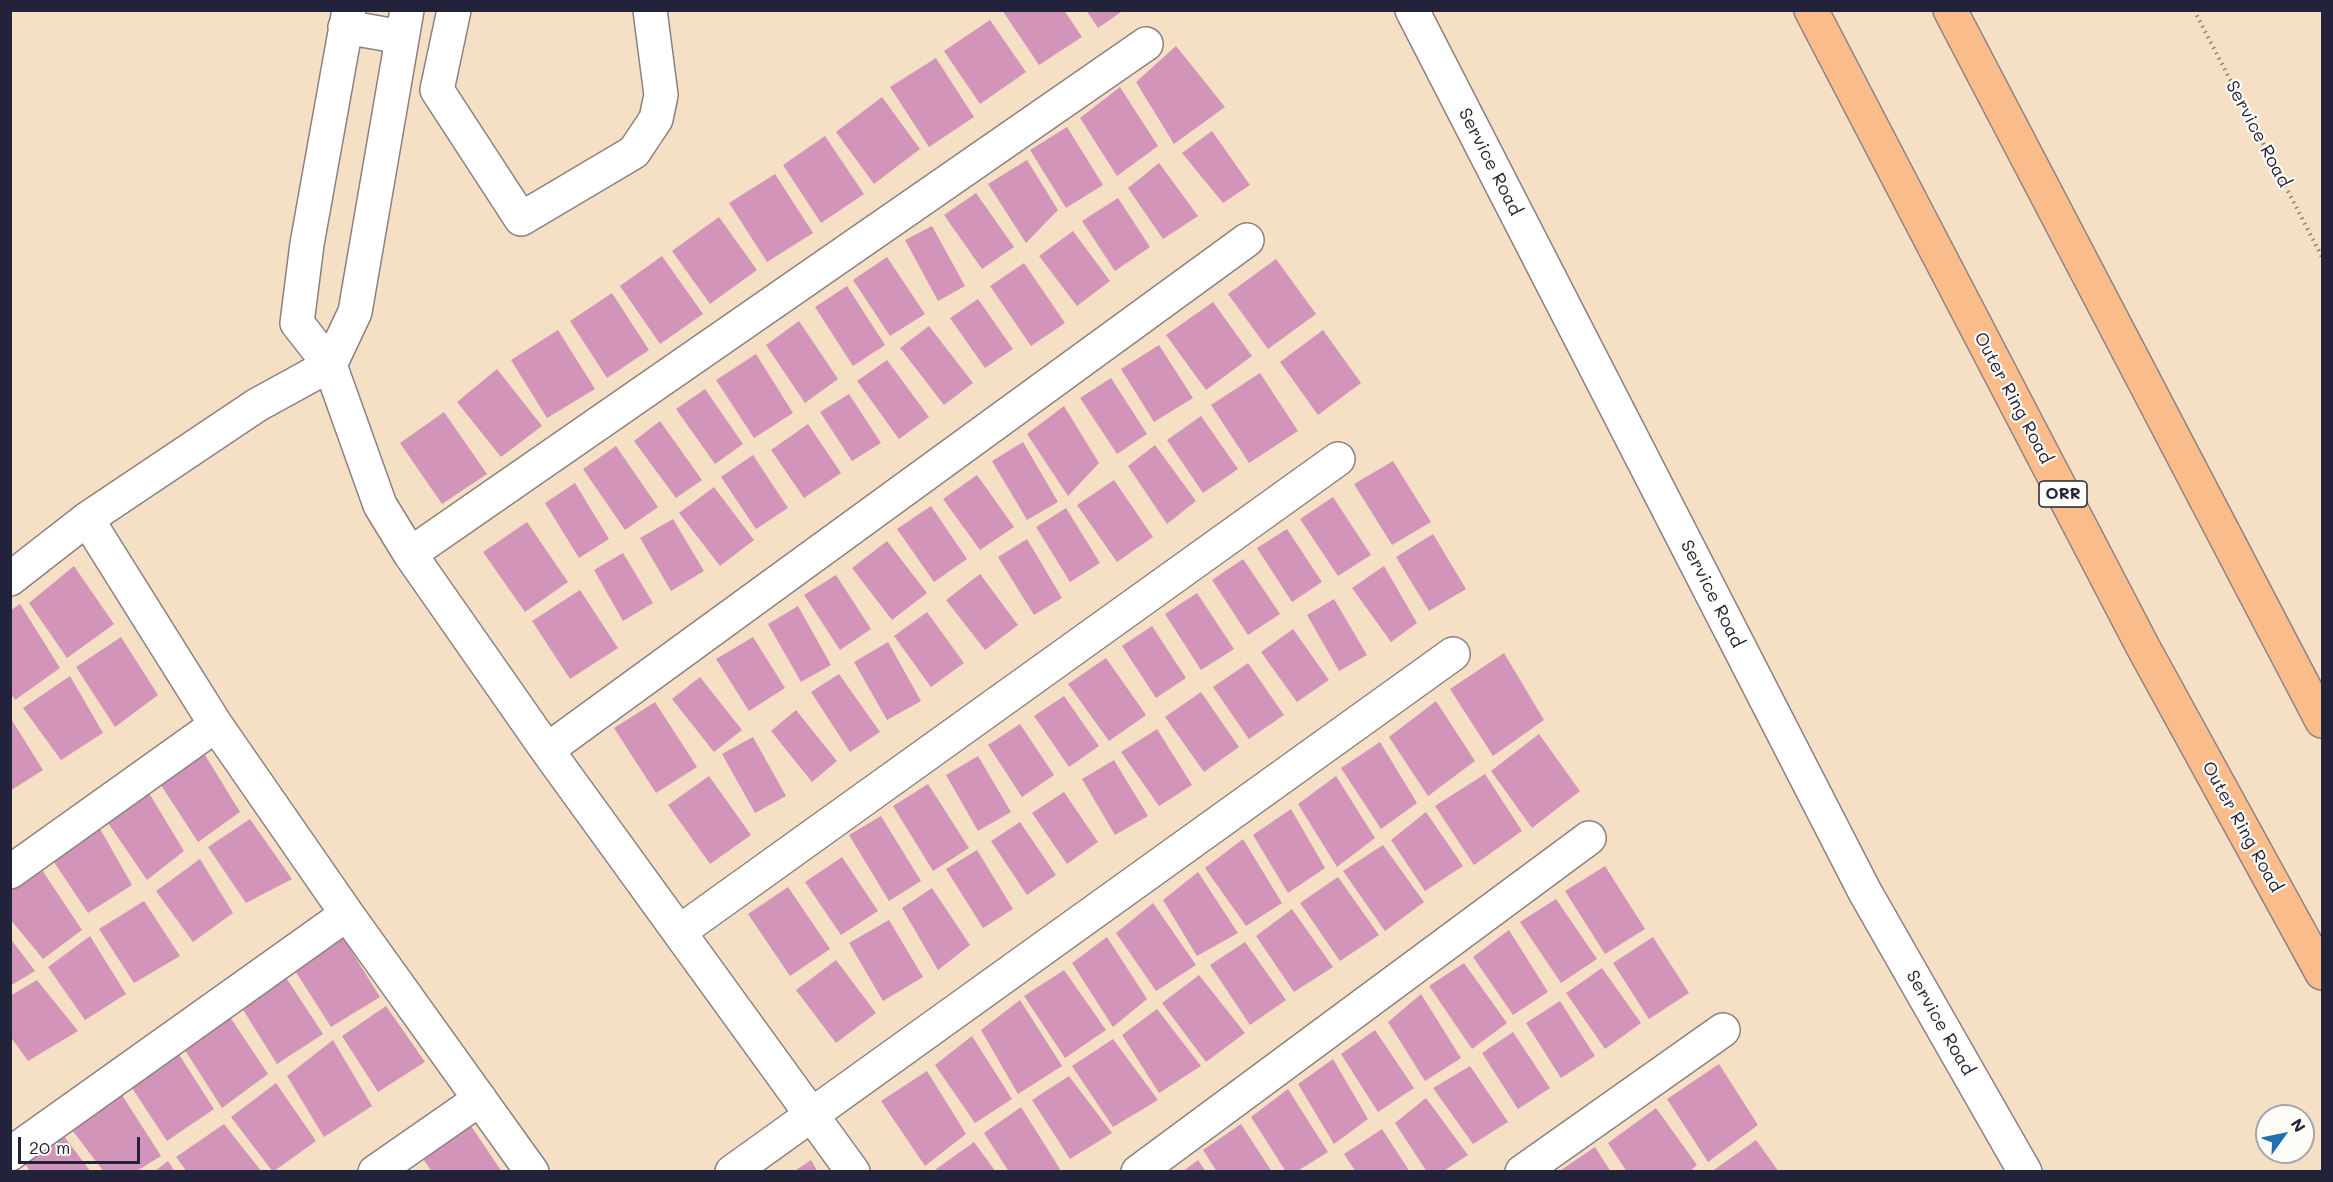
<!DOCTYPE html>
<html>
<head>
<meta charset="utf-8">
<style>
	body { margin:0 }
	#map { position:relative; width:2333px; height:1182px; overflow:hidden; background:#f5e0c6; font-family:Mali,sans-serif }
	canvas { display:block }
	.frame { position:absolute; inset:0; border:12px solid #22223b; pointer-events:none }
	.north { position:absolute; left:2255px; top:1104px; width:60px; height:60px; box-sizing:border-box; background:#fdfcf7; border:2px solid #a5a5ac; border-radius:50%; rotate:57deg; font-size:16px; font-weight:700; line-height:24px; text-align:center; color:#22223b }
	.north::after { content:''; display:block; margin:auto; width:21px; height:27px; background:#1f6fb2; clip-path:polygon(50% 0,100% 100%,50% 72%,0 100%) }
	.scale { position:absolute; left:18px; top:1137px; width:122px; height:27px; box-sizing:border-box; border:3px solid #22223b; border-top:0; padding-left:8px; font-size:18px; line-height:21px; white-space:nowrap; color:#22223b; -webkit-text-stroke:4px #fdfcf7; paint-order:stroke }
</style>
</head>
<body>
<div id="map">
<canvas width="2333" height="1182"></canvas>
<div class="frame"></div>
<div class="north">N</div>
<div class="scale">20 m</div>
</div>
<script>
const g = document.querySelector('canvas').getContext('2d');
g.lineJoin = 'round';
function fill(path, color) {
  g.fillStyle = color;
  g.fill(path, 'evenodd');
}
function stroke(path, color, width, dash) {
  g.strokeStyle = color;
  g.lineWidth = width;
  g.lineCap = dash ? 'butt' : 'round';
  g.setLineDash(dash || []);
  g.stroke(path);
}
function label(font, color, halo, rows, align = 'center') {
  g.font = font + ' Mali,sans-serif';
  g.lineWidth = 4.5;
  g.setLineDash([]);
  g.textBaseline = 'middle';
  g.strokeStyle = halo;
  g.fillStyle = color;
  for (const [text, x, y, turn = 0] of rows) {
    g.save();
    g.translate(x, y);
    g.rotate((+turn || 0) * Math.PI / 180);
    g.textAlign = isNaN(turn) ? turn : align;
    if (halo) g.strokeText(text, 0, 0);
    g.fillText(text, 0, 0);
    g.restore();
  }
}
const building = new Path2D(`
	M 1002,10 L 1064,10 L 1082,37 L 1039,65 Z
	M 1086,10 L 1124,10 L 1098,28 Z
	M 990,20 L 1026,72 L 980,104 L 944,51 Z
	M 1176,46 L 1225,107 L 1174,144 L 1136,82 Z
	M 936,58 L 974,117 L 929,147 L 890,87 Z
	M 1120,87 L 1158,146 L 1117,176 L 1080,118 Z
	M 882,97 L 920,149 L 874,184 L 836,132 Z
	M 1067,127 L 1103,185 L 1066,208 L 1030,150 Z
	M 1212,131 L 1250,185 L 1223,203 L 1182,153 Z
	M 825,136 L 864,194 L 821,223 L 783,165 Z
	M 1027,160 L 1058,210 L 1026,243 L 988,184 Z
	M 1159,163 L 1198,216 L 1163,239 L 1128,188 Z
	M 775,174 L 813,233 L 767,262 L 729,203 Z
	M 976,193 L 1014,247 L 982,269 L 944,215 Z
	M 1118,198 L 1150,247 L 1115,271 L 1082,221 Z
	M 719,217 L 757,270 L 710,304 L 672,251 Z
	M 932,226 L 965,286 L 938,301 L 905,240 Z
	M 1073,231 L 1110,281 L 1077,306 L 1039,256 Z
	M 662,256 L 703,314 L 660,344 L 620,286 Z
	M 887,257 L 925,314 L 890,336 L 853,280 Z
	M 1276,259 L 1316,314 L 1268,349 L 1228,294 Z
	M 1024,263 L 1065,323 L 1031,346 L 990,286 Z
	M 847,286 L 885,345 L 853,366 L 815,307 Z
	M 612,293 L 649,350 L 607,378 L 570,321 Z
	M 978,299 L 1013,349 L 985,368 L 950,318 Z
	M 1213,302 L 1252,356 L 1206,390 L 1166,335 Z
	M 799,321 L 838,379 L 805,403 L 766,345 Z
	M 929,326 L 973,383 L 944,405 L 900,348 Z
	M 558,330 L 595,389 L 547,418 L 511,360 Z
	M 1323,330 L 1361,383 L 1318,415 L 1280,362 Z
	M 1159,345 L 1193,398 L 1154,422 L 1121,369 Z
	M 756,354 L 793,413 L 754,438 L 716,380 Z
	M 887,360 L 929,417 L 899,439 L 857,381 Z
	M 497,369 L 542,426 L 501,457 L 457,402 Z
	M 1260,373 L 1298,431 L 1249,463 L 1211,405 Z
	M 1111,378 L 1147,434 L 1117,454 L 1080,398 Z
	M 705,389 L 743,444 L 715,464 L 676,409 Z
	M 849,394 L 881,443 L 852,461 L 820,412 Z
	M 1064,406 L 1099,463 L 1068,496 L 1027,434 Z
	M 444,412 L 487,474 L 442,504 L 400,443 Z
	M 1201,416 L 1238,469 L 1203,493 L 1167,440 Z
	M 660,421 L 702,480 L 676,498 L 634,441 Z
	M 808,424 L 841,473 L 804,498 L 771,450 Z
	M 1023,442 L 1058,502 L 1027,520 L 992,461 Z
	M 1155,445 L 1196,501 L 1167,524 L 1128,466 Z
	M 616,446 L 658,507 L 625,530 L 583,469 Z
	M 753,455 L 788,508 L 756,529 L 721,477 Z
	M 1393,461 L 1431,522 L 1392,545 L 1354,484 Z
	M 977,475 L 1014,527 L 980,550 L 943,499 Z
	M 1114,480 L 1153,537 L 1117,562 L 1077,505 Z
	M 575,483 L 609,539 L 579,558 L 545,503 Z
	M 714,487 L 754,540 L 720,566 L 679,513 Z
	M 1333,497 L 1371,555 L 1338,576 L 1300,519 Z
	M 931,506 L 967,559 L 934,582 L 897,529 Z
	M 1066,508 L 1100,563 L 1070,582 L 1036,527 Z
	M 673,519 L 704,571 L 671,591 L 640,538 Z
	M 527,522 L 568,582 L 525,612 L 483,552 Z
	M 1287,529 L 1322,582 L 1292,602 L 1257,548 Z
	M 1433,534 L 1466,589 L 1429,611 L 1396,557 Z
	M 1027,539 L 1062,598 L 1034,615 L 998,557 Z
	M 887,541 L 927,593 L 892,620 L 852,568 Z
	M 623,553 L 653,603 L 623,621 L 594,570 Z
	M 1243,559 L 1280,614 L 1248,635 L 1212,580 Z
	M 74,566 L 114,624 L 67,658 L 29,603 Z
	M 1384,566 L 1417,623 L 1391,642 L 1352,588 Z
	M 980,574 L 1018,625 L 985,650 L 946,600 Z
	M 836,575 L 871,629 L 840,650 L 804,595 Z
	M 580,590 L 618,648 L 570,679 L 532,621 Z
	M 1197,593 L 1234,649 L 1201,670 L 1165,614 Z
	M 1334,599 L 1367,655 L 1339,671 L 1307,615 Z
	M 20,604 L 60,668 L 15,700 L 10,692 L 10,611 Z
	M 798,606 L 831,665 L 801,682 L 768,624 Z
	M 927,612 L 964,663 L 931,687 L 894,636 Z
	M 1152,626 L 1186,678 L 1156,698 L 1122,646 Z
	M 1293,629 L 1329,680 L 1297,702 L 1261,652 Z
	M 121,637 L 158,695 L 115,727 L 76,667 Z
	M 753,637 L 785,688 L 749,711 L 716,659 Z
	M 888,642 L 921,701 L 887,720 L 854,662 Z
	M 1504,653 L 1544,720 L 1493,756 L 1450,689 Z
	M 1106,658 L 1146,715 L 1109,741 L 1068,684 Z
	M 1248,663 L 1284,715 L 1249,739 L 1213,687 Z
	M 839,674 L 880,732 L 850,752 L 811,692 Z
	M 70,676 L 103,733 L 61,760 L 23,708 Z
	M 700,677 L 742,730 L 714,752 L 672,699 Z
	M 1201,692 L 1239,747 L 1204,772 L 1165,717 Z
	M 1064,696 L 1099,746 L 1069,767 L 1034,716 Z
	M 1436,701 L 1475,761 L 1428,796 L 1389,737 Z
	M 655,702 L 697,767 L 656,793 L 614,728 Z
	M 796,710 L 837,761 L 812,782 L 771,731 Z
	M 10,717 L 43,770 L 10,791 Z
	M 1020,724 L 1054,775 L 1022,797 L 988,745 Z
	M 1157,729 L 1192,785 L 1159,806 L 1121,752 Z
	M 1539,734 L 1580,791 L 1532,828 L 1491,771 Z
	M 753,737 L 786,796 L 755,813 L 722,754 Z
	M 1380,742 L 1417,803 L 1381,829 L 1341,768 Z
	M 202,750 L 240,812 L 198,842 L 159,782 Z
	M 978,756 L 1011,812 L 978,831 L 946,775 Z
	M 1114,760 L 1148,816 L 1115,835 L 1082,779 Z
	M 1485,774 L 1522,831 L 1474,865 L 1435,806 Z
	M 709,776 L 751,835 L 710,864 L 668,805 Z
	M 1336,776 L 1375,838 L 1337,867 L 1298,804 Z
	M 928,784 L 969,848 L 933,871 L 893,806 Z
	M 1064,792 L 1098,842 L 1067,864 L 1032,813 Z
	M 149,793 L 184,851 L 147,880 L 108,823 Z
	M 1291,809 L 1325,868 L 1288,893 L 1253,835 Z
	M 1426,812 L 1463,866 L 1425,891 L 1391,840 Z
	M 881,816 L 921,881 L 889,901 L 849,835 Z
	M 250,819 L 292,879 L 246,903 L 208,847 Z
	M 1020,822 L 1056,875 L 1027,895 L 991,841 Z
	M 99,827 L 132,885 L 88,913 L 52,859 Z
	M 1243,839 L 1282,903 L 1246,926 L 1205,868 Z
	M 1383,845 L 1424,902 L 1385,931 L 1343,871 Z
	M 977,850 L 1013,909 L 983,928 L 946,869 Z
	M 842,857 L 878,911 L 841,935 L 805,882 Z
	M 200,859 L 233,913 L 193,942 L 156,891 Z
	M 1605,866 L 1645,929 L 1605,954 L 1565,891 Z
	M 40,867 L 82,930 L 43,959 L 10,919 L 10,892 Z
	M 1198,872 L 1238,933 L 1197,956 L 1163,900 Z
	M 1338,877 L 1379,935 L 1340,961 L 1300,903 Z
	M 788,887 L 830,949 L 790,976 L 748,914 Z
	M 932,888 L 970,945 L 938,970 L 902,908 Z
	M 1556,899 L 1597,959 L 1561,983 L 1520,922 Z
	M 144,901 L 180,956 L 134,983 L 99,929 Z
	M 1153,903 L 1196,965 L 1156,991 L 1116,933 Z
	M 1292,909 L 1333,967 L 1294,992 L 1256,936 Z
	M 889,920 L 923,977 L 883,1001 L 849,943 Z
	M 1509,930 L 1548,992 L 1513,1015 L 1473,957 Z
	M 341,934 L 380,997 L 331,1027 L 292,966 Z
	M 90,936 L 126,994 L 85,1020 L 48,967 Z
	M 1107,937 L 1147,999 L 1113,1027 L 1072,963 Z
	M 1653,937 L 1689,993 L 1649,1019 L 1613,963 Z
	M 10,938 L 35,971 L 10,986 Z
	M 1245,942 L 1286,1000 L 1250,1025 L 1210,965 Z
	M 836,960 L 876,1013 L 836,1043 L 796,990 Z
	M 1464,963 L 1507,1023 L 1472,1049 L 1429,986 Z
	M 1602,968 L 1641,1023 L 1605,1049 L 1566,993 Z
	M 1064,970 L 1106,1030 L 1065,1058 L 1024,996 Z
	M 283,973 L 323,1034 L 277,1064 L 240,1005 Z
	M 1199,975 L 1245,1033 L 1206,1062 L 1162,1003 Z
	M 37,980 L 78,1031 L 28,1061 L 10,1036 L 10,996 Z
	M 1421,994 L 1461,1058 L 1425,1081 L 1388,1022 Z
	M 1020,1000 L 1062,1066 L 1018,1094 L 981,1030 Z
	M 1560,1001 L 1595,1056 L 1561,1078 L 1526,1023 Z
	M 386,1006 L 425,1062 L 378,1092 L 342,1036 Z
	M 1157,1009 L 1201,1066 L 1159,1093 L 1122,1035 Z
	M 228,1014 L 268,1074 L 222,1108 L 183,1047 Z
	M 1375,1030 L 1414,1088 L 1378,1112 L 1341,1054 Z
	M 1513,1032 L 1550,1088 L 1518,1109 L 1482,1053 Z
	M 972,1036 L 1012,1099 L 975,1123 L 935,1065 Z
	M 1113,1039 L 1158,1100 L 1113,1127 L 1072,1066 Z
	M 333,1040 L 372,1106 L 324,1137 L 287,1076 Z
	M 178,1053 L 214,1109 L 167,1141 L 130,1085 Z
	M 1333,1059 L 1368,1119 L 1334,1144 L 1298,1084 Z
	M 1719,1064 L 1758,1125 L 1708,1162 L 1667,1099 Z
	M 1470,1066 L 1508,1122 L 1473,1144 L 1433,1088 Z
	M 927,1071 L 966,1134 L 925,1166 L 881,1101 Z
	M 1069,1076 L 1112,1133 L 1070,1159 L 1032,1100 Z
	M 276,1083 L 316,1141 L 273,1172 L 231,1117 Z
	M 1288,1089 L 1328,1152 L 1296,1172 L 1286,1172 L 1251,1117 Z
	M 122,1095 L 161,1156 L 135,1172 L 104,1172 L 69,1126 Z
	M 1426,1098 L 1468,1155 L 1442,1172 L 1427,1172 L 1395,1123 Z
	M 1021,1107 L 1060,1169 L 1057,1172 L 1009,1172 L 984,1133 Z
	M 1656,1108 L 1697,1165 L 1689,1172 L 1627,1172 L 1608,1143 Z
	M 469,1123 L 502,1172 L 432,1172 L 421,1156 Z
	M 224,1124 L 262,1172 L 187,1172 L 176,1157 Z
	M 1241,1124 L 1272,1172 L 1217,1172 L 1203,1150 Z
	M 1382,1129 L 1410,1172 L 1356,1172 L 1344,1154 Z
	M 63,1135 L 91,1172 L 30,1172 L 24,1161 Z
	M 1756,1140 L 1779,1172 L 1711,1172 Z
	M 974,1142 L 996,1172 L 932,1172 Z
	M 1595,1147 L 1611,1172 L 1558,1172 Z
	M 811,1160 L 818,1172 L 793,1172 Z
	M 1198,1160 L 1206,1172 L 1182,1172 Z
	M 168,1161 L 175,1172 L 154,1172 Z`);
const path = new Path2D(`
	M 2194,10 L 2322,257`);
const minor = new Path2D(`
	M 349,10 L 307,244 L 297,323 L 330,365 L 380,505 L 410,554 L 547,750 L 853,1172
	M 454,10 L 437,90 L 521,219 L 634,152 L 656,119 L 661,95 L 650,10
	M 1412,10 L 1865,892 L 2025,1172
	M 345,27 L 402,37
	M 87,519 L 216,725 L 347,914 L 532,1172
	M 410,554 L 1146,44
	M 10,579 L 87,519 L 257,405 L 330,365 L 355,312 L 407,10
	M 547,750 L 1247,240
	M 10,872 L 216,725
	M 679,932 L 1338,459
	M 10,1154 L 347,914
	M 375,1172 L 480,1099
	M 732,1172 L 1453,654
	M 1138,1172 L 1589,838
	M 1522,1172 L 1723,1030`);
const highway = new Path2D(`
	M 1811,10 L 2143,647 L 2322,973
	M 1950,10 L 2322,721`);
const shields = [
	[2063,494,48]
];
const shieldNames = [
	["ORR",2063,494]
];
const streetNames = [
	["Service Road",2258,134,62],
	["Service Road",1490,162,63],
	["Outer Ring Road",2013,398,62],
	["Service Road",1712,594,63],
	["Outer Ring Road",2242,827,61],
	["Service Road",1940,1023,60]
];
fill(building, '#d295b9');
stroke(minor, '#8c8180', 36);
stroke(highway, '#8c8180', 36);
stroke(path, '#8c8180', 4, [1.5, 4.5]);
stroke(minor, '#fff', 33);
stroke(highway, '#f9bc8a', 33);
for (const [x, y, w] of shields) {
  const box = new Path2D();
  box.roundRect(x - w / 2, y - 13, w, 26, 4.5);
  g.fillStyle = '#fdfcf7';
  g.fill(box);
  stroke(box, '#22223b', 1.5);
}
label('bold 16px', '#22223b', null, shieldNames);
label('18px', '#22223b', '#fdfcf7', streetNames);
</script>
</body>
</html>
